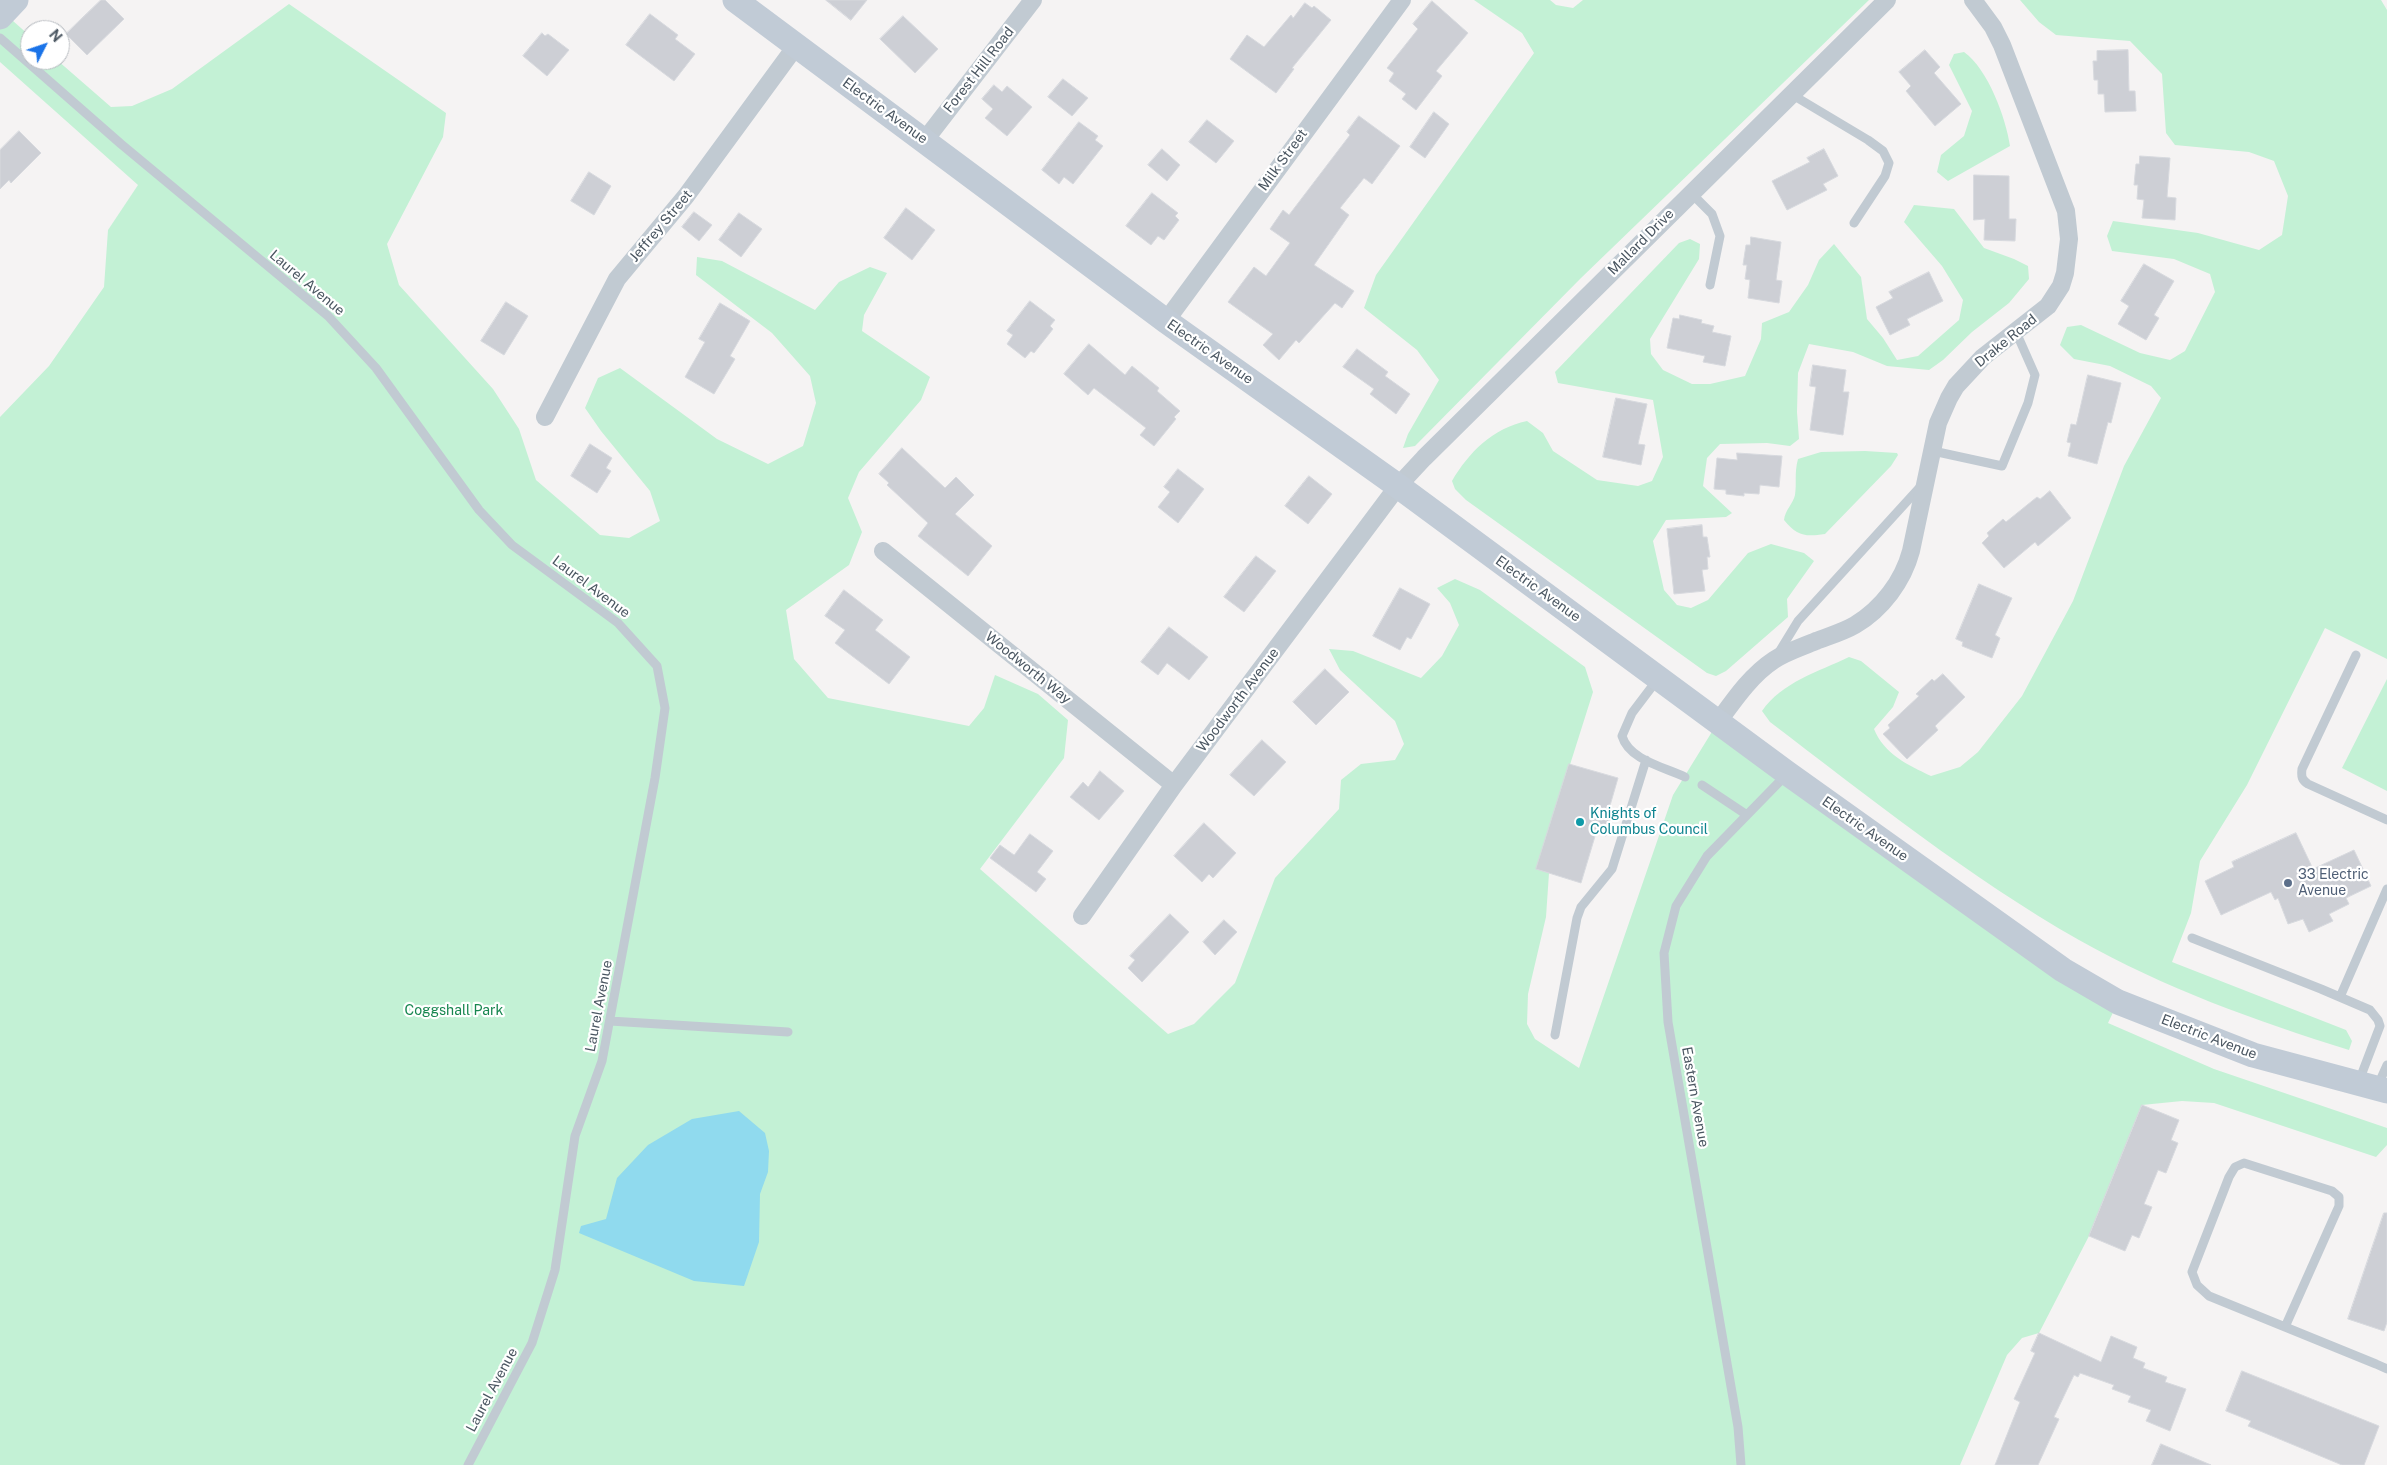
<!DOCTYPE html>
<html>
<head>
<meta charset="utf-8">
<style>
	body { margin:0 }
	#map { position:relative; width:2387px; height:1465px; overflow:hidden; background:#f5f3f3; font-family:"Public Sans",sans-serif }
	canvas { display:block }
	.north { position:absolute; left:20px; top:20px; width:50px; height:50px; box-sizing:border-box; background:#fff; border:1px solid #b7bbc0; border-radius:50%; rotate:49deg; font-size:14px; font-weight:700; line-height:20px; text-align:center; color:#4a5661 }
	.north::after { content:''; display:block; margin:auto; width:18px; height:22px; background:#1a73e8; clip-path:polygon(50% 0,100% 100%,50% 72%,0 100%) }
</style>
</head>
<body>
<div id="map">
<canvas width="2387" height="1465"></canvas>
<div class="north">N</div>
</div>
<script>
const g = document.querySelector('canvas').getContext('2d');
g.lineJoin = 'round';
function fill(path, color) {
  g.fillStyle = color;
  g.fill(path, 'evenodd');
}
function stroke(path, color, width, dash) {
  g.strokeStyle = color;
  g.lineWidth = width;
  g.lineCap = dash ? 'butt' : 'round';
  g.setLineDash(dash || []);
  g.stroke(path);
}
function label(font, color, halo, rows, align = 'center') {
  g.font = font + ' "Public Sans",sans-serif';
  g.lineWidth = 4.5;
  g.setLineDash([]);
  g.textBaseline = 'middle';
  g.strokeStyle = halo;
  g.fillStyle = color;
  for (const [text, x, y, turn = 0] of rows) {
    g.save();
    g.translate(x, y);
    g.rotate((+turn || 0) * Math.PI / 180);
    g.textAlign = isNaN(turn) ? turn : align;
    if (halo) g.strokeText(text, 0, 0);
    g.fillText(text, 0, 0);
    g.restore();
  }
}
const green = new Path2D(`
	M 1474,0 L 1550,0 L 1556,5 L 1573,8 L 1583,0 L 1869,0 L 1581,278 L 1415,446 L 1403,448 L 1408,434 L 1439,380 L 1417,350 L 1364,308 L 1376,275 L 1534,53 L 1522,33 Z
	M 2020,0 L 2381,0 L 2387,10 L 2387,659 L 2325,628 L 2247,785 L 2200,861 L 2191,913 L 2172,962 L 2346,1030 L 2352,1041 L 2349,1050 C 2256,1021 2164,988 2079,940 C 1970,878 1870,798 1770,722 L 1762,711 C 1782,682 1818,672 1849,657 L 1861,661 L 1899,692 L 1893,707 L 1874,729 C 1884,754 1908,765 1931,776 L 1960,767 L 1978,752 L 2022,696 L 2073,601 L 2124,466 L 2161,398 L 2151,386 L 2110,366 L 2074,359 L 2060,345 L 2067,327 L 2081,325 L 2140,353 L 2170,360 L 2185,351 L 2215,292 L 2210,274 L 2174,259 L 2112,251 L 2107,236 L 2113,221 L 2198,233 L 2259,250 L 2282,235 L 2288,196 L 2274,161 L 2249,152 L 2175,145 L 2166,133 L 2162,74 L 2130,41 L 2056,35 L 2039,22 Z
	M 289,4 L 446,113 L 443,137 L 387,244 L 399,285 L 493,389 L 519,429 L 536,480 L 600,535 L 629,538 L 660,521 L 650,491 L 601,431 L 585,408 L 598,378 L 620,368 L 717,439 L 768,464 L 803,446 L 816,403 L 810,376 L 772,333 L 696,275 L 697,257 L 722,261 L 815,310 L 839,282 L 870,267 L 887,273 L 864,315 L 862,331 L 930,377 L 921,400 L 859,472 L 848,498 L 862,532 L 849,565 L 786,610 L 794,659 L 828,698 L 969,726 L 984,708 L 995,675 L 1038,694 L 1068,720 L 1064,758 L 980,869 L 1168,1034 L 1194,1024 L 1235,983 L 1275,878 L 1339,809 L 1341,780 L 1361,764 L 1395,760 L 1404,744 L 1395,721 L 1340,670 L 1329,649 L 1353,651 L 1421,678 L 1442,656 L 1459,625 L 1450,603 L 1437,588 L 1455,579 L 1480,590 L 1585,667 L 1593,692 L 1537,869 L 1549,873 L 1546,917 L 1528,994 L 1527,1024 L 1535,1039 L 1579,1068 L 1673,795 L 1718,722 L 2118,1002 L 2108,1023 L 2214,1069 L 2387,1128 L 2387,1145 L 2376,1157 L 2214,1103 L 2182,1101 L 2142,1105 L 2089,1236 L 2039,1333 L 2022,1338 L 2007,1355 L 1960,1465 L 0,1465 L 0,417 L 49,366 L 104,287 L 108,230 L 138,185 L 0,62 L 0,17 L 4,13 L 30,36 L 30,60 L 57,60 L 111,107 L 132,106 L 172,89 Z
	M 1964,52 C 1988,69 2006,118 2010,146 L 1948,181 L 1937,172 L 1941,155 L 1964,136 L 1972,111 L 1949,65 L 1954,54 Z
	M 1914,205 L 1954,209 L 1984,248 L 2014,259 L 2028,266 L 2029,279 L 2009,303 L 1972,332 L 1943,360 L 1929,370 L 1887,366 L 1853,352 L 1809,344 L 1798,373 L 1797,412 L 1799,439 L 1790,446 L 1767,443 L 1720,444 L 1707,458 L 1703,486 L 1732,513 L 1726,517 L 1666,520 L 1653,541 L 1664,590 L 1677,605 L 1691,608 L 1708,600 L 1748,553 L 1771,544 L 1804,553 L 1814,561 L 1787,599 L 1788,617 L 1726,671 L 1716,676 L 1707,673 L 1466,500 L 1455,489 L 1452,481 C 1469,452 1493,428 1527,421 L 1543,433 L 1553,451 L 1597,480 L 1638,486 L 1652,481 L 1663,457 L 1653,400 L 1558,383 L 1555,372 L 1679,243 L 1690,239 L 1700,244 L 1699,259 L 1650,339 L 1651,354 L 1663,370 L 1692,384 L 1710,384 L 1745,376 L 1761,339 L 1762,323 L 1789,312 L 1808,285 L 1819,260 L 1834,244 L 1861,277 L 1867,319 L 1883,338 L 1897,360 L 1918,356 L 1959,320 L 1963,300 L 1942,266 L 1904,222 Z
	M 1865,451 L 1897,453 L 1898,455 L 1891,466 L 1825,534 C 1805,537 1797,536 1784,520 C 1785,510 1793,504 1795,495 C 1797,482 1794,474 1798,459 L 1821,452 Z
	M 2387,679 L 2387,791 L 2342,768 Z`);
const water = new Path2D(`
	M 739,1111 L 765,1133 L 769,1151 L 768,1172 L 760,1194 L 759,1242 L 744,1286 L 694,1281 L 579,1233 L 581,1226 L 606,1219 L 617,1178 L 648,1145 L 692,1119 Z`);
const building = new Path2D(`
	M 101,0 L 105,0 L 124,19 L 87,55 L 66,34 Z
	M 826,0 L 867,0 L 851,20 Z
	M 1432,1 L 1468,33 L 1436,71 L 1442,76 L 1416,110 L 1402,99 L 1406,94 L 1389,81 L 1394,73 L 1387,68 L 1418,29 L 1413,24 Z
	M 1305,3 L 1312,8 L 1314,6 L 1331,20 L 1292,68 L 1294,69 L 1276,93 L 1230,59 L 1247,35 L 1264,47 L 1291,15 L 1293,18 Z
	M 650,14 L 678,35 L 675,39 L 695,54 L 674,81 L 626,45 Z
	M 903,16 L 938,49 L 915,73 L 880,39 Z
	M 542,33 L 545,36 L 548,34 L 569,50 L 547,76 L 523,56 Z
	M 1925,50 L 1940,67 L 1934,73 L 1961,104 L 1935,126 L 1906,91 L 1911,86 L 1899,72 Z
	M 2128,50 L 2129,91 L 2135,91 L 2136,111 L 2105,112 L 2104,94 L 2098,94 L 2098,80 L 2094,80 L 2093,61 L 2097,61 L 2097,51 Z
	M 1063,79 L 1088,98 L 1072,116 L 1048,97 Z
	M 994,85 L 1002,92 L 1007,86 L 1032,107 L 1007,136 L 985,118 L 993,109 L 982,99 Z
	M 1434,112 L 1449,124 L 1425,158 L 1410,147 Z
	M 1359,116 L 1400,146 L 1372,184 L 1364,178 L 1340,208 L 1349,215 L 1314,265 L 1354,291 L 1342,308 L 1335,303 L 1299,343 L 1296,340 L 1279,360 L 1263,345 L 1273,334 L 1228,302 L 1254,267 L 1266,276 L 1290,243 L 1270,229 L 1283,210 L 1289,215 L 1350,135 L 1347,132 Z
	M 1207,120 L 1234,141 L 1216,163 L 1189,142 Z
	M 1079,122 L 1098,136 L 1095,140 L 1103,146 L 1073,184 L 1064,177 L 1059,184 L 1042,170 Z
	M 19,131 L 41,153 L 11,183 L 9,180 L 0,189 L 0,150 Z
	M 1162,149 L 1180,165 L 1167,181 L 1148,165 Z
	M 1824,149 L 1838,176 L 1823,184 L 1827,190 L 1787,210 L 1772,181 L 1810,162 L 1807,158 Z
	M 2140,156 L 2170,158 L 2167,197 L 2176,198 L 2175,220 L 2142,218 L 2144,200 L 2137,199 L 2138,185 L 2134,185 L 2136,164 L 2139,164 Z
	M 589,172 L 611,186 L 594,215 L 571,201 Z
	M 1974,175 L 2009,176 L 2009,219 L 2016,219 L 2015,241 L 1984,240 L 1985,219 L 1974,220 Z
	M 1152,193 L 1178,213 L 1175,216 L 1179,220 L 1164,240 L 1158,236 L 1151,245 L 1126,226 Z
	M 906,208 L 935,230 L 912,260 L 884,238 Z
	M 694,212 L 712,225 L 699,241 L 682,227 Z
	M 739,213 L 762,229 L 741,257 L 719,240 Z
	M 1751,237 L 1781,242 L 1776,280 L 1782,281 L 1779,303 L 1748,298 L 1750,280 L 1745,279 L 1747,265 L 1743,265 L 1746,245 L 1750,245 Z
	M 2144,264 L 2174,281 L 2154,315 L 2159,318 L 2146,340 L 2118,324 L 2129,306 L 2121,301 Z
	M 1929,272 L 1943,301 L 1907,319 L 1910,325 L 1890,335 L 1876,307 L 1893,298 L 1889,292 Z
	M 1030,301 L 1055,320 L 1050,326 L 1053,329 L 1034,353 L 1031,351 L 1025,358 L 1007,344 L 1013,335 L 1007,331 Z
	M 506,302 L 528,316 L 504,355 L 481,341 Z
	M 720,303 L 750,321 L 730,356 L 735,359 L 714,394 L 685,377 L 705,342 L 699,339 Z
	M 1680,315 L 1702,320 L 1701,323 L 1714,326 L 1712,332 L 1731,336 L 1725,366 L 1703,362 L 1705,356 L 1667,348 L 1673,318 L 1679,319 Z
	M 1089,344 L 1125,375 L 1132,366 L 1159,388 L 1157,391 L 1180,411 L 1174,417 L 1176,419 L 1154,446 L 1140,435 L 1146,428 L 1094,388 L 1088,395 L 1064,374 Z
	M 1357,349 L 1388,372 L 1385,376 L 1410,394 L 1396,414 L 1370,394 L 1374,389 L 1343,367 Z
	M 1813,365 L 1846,370 L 1843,392 L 1849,392 L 1843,435 L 1810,430 L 1816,387 L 1810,386 Z
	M 2088,375 L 2121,383 L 2111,423 L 2108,422 L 2097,464 L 2068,456 L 2071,443 L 2067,442 L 2071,424 L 2076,425 Z
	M 1616,398 L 1647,404 L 1638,444 L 1645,445 L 1641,465 L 1603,457 Z
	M 590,444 L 612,458 L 606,468 L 611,471 L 597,493 L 571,476 Z
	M 902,448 L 945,488 L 956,477 L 974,495 L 955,514 L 992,546 L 968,576 L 918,536 L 928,523 L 887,485 L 889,483 L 879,474 Z
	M 1737,453 L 1782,456 L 1779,487 L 1760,485 L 1759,494 L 1744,493 L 1744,496 L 1726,494 L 1726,490 L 1714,489 L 1717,458 L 1737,460 Z
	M 1178,469 L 1204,489 L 1178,523 L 1158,507 L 1170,492 L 1164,487 Z
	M 1309,476 L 1332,494 L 1308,524 L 1285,506 Z
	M 2050,491 L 2071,518 L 2038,546 L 2035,542 L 2004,568 L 1982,543 L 1989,536 L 1987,533 L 2003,519 L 2006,522 L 2037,497 L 2040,499 Z
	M 1702,525 L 1703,537 L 1707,537 L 1710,557 L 1707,557 L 1708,569 L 1702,570 L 1705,591 L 1674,594 L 1667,529 Z
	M 1256,556 L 1276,571 L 1244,612 L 1224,597 Z
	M 1979,584 L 2012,598 L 1995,635 L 2000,638 L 1992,658 L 1962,646 L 1963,642 L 1956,639 Z
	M 1400,588 L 1430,604 L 1411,639 L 1407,637 L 1400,650 L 1373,636 Z
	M 844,590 L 883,620 L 875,630 L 910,657 L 889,684 L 835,643 L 845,630 L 825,616 Z
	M 1169,627 L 1208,657 L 1189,680 L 1167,663 L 1158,675 L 1141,662 Z
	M 1325,669 L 1349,692 L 1316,725 L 1293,702 Z
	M 1943,674 L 1965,697 L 1935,726 L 1938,730 L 1907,759 L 1883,734 L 1890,728 L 1888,725 L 1919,696 L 1916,694 L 1932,679 L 1934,681 Z
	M 1262,740 L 1286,762 L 1254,796 L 1230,775 Z
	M 1569,764 L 1618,778 L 1609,809 L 1613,810 L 1606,836 L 1596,833 L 1581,883 L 1536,869 Z
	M 1100,771 L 1124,791 L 1099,820 L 1070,797 L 1083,782 L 1088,787 Z
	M 1204,823 L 1236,853 L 1213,878 L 1209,874 L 1202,882 L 1174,856 Z
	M 2296,833 L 2313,869 L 2354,850 L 2371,886 L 2346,898 L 2349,904 L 2329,914 L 2333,921 L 2309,932 L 2303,919 L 2288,924 L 2278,898 L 2275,900 L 2271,892 L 2221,915 L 2205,881 L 2234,867 L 2232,862 Z
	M 1030,834 L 1053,851 L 1037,872 L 1046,879 L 1036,892 L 990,858 L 1000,845 L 1014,855 Z
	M 1170,914 L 1189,932 L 1142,982 L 1128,968 L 1135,960 L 1130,956 Z
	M 1224,920 L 1237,932 L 1215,955 L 1203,942 Z
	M 2142,1105 L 2179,1120 L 2171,1140 L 2178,1143 L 2166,1173 L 2158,1170 L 2144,1204 L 2152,1207 L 2139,1238 L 2132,1235 L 2125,1251 L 2089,1236 Z
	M 2384,1213 L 2387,1213 L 2387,1322 L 2384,1331 L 2348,1319 Z
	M 2039,1333 L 2101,1362 L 2111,1336 L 2137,1347 L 2133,1358 L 2145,1363 L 2143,1368 L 2167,1377 L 2165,1382 L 2186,1389 L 2170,1431 L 2146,1421 L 2151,1410 L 2128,1402 L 2131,1396 L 2112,1389 L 2114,1385 L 2080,1373 L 2078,1377 L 2074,1375 L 2054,1417 L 2059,1419 L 2038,1465 L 1995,1465 L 2020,1402 L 2014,1399 L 2035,1353 L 2031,1351 Z
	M 2242,1371 L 2379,1426 L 2364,1465 L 2342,1465 L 2248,1426 L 2251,1421 L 2226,1411 Z
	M 2161,1444 L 2211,1465 L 2152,1465 Z`);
const service = new Path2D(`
	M 0,38 L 121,144 L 328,316 L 376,368 L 479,510 L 512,545 L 618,623 L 657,666 L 665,708 L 655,778 L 602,1061 L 575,1136 L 555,1270 L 532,1343 L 468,1465
	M 1791,94 L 1868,140 L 1883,151 L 1889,163 L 1885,176 L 1854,223
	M 1691,193 L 1712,214 L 1720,236 L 1710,285
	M 1933,451 L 2002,466 L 2028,403 L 2035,375 L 2016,332
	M 2356,655 L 2302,769 C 2301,777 2302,780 2308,784 L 2387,820
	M 1776,657 L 1798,621 L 1921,486
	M 1657,680 L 1632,713 L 1622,736 C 1629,760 1664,767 1685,777
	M 1702,785 L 1747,815
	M 2192,938 L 2321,989 L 2370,1010 L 2378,1020 L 2380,1026 L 2359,1081
	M 2340,997 L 2387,889
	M 610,1021 L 788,1032
	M 1555,1035 L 1577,918 L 1581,907 L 1612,869 L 1646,760
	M 2378,1085 L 2387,1065
	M 2285,1327 L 2339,1206 L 2339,1197 L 2332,1191 L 2244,1163 L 2235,1167 L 2229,1177 L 2192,1272 L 2197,1285 L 2209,1296 L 2376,1364 L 2387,1369
	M 1741,1465 L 1738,1427 L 1668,1022 L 1664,953 L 1676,906 L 1707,856 L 1786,775`);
const minor = new Path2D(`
	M 925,140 L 1033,0
	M 1166,321 L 1402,0
	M 545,417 L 617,279 L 686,196 L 796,46
	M 883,551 L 1174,785
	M 1718,722 C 1734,700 1751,675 1774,660 C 1786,652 1802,647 1816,641 C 1829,636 1843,632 1855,625 C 1882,609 1903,581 1911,551 L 1938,423 L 1949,398 L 1956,386 L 1983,357 L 2048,306 L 2061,286 L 2065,273 L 2069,239 L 2066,211 L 2002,45 L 1993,27 L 1973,0
	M 1082,916 L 1174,785 L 1398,486 L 1424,458 L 1887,0`);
const secondary = new Path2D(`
	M 735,0 L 1166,321 L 1398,486 L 1787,773 L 2063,970 L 2118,1002 L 2253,1055 L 2387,1091
	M 0,17 L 16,0`);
const markers = [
	[1580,822,5,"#0f9aa8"],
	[2288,883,5,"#5c6f8a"]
];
const streetNames = [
	["Forest Hill Road",979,70,-52],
	["Electric Avenue",885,111,36],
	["Milk Street",1283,160,-54],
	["Jeffrey Street",661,226,-50],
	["Mallard Drive",1641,242,-45],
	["Laurel Avenue",307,283,40],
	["Drake Road",2006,341,-39],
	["Electric Avenue",1210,352,35],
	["Laurel Avenue",591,587,37],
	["Electric Avenue",1538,589,36],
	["Woodworth Way",1028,668,39],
	["Woodworth Avenue",1238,700,-53],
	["Electric Avenue",1865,829,35],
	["Laurel Avenue",599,1006,-79],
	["Electric Avenue",2209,1037,21],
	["Eastern Avenue",1695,1097,80],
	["Laurel Avenue",492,1390,-62]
];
const cultureNames = [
	["Knights of",1590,814],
	["Columbus Council",1590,830]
];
const serviceNames = [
	["33 Electric",2298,875],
	["Avenue",2298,891]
];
const parkNames = [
	["Coggshall Park",454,1011]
];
fill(green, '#c3f1d5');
fill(water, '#90daee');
fill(building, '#cdcfd5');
stroke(building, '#d7d9de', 1);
stroke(service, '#c1cad2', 9);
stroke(minor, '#c1cad2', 18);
stroke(secondary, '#c1cbd6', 25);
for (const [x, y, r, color] of markers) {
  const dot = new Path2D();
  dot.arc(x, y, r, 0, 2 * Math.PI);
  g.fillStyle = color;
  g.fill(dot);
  stroke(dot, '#fff', 2);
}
label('14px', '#4a5661', '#fff', streetNames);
label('14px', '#0d838f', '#fff', cultureNames, 'left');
label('14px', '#4e5e75', '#fff', serviceNames, 'left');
label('14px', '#17864f', '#fff', parkNames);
</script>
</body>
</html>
